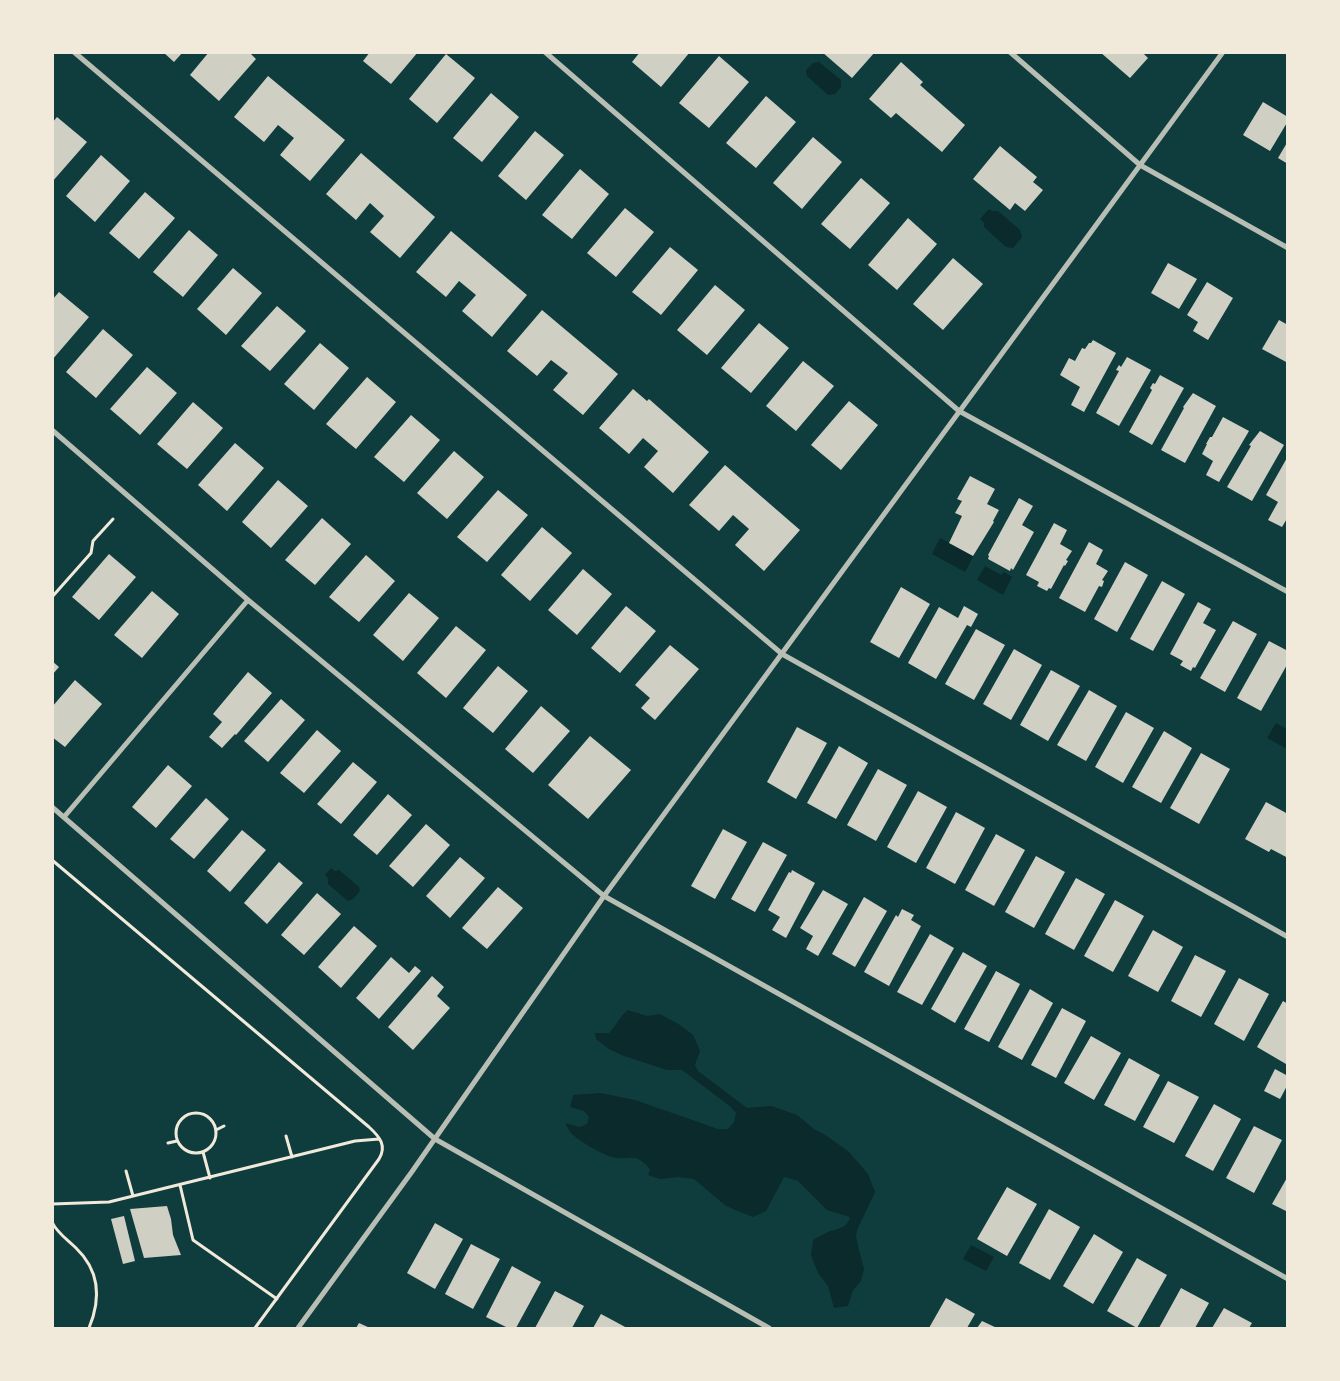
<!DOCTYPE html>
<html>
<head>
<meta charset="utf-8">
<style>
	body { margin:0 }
	#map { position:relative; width:1340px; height:1381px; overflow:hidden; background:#0f3d3e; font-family:Raleway,sans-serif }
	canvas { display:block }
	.frame { position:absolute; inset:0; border:54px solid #f1e9da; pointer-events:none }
</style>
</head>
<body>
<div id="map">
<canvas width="1340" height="1381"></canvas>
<div class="frame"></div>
</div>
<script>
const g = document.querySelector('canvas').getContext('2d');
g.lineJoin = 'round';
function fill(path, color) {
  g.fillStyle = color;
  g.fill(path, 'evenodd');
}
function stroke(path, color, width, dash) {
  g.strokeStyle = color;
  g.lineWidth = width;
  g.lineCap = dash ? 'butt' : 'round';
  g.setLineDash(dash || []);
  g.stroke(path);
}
const water = new Path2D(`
	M 819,62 L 841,80 L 841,87 L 835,94 L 828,95 L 807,76 L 806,70 L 813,63 Z
	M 989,209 L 992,211 L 998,211 L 1020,230 L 1022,237 L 1013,248 L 1006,247 L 984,227 L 984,223 L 980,219 Z
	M 940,538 L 974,555 L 965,572 L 932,554 Z
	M 985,566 L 1001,575 L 1004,572 L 1012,577 L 1003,595 L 977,580 Z
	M 1276,723 L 1287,729 L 1287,749 L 1267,738 Z
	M 331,868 L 335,871 L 339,870 L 359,887 L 360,891 L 353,899 L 348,901 L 328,884 L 328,878 L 325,875 Z
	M 628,1010 L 647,1016 L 660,1014 L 680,1025 L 693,1035 L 700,1051 L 695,1065 L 698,1071 L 747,1108 L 771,1106 L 797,1115 L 814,1129 L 827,1136 L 849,1152 L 868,1174 L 875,1192 L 857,1230 L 856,1237 L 859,1250 L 864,1269 L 861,1281 L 853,1290 L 848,1306 L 834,1308 L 828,1286 L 818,1273 L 811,1255 L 813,1240 C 818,1237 823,1234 828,1232 C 838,1228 847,1229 850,1217 L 827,1210 L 798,1181 L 784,1177 L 766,1211 L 753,1217 L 726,1206 L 694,1179 L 678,1177 L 660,1179 L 648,1175 L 650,1169 C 633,1150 631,1162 612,1157 C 601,1154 579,1141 571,1133 C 569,1131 567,1126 565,1123 L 580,1127 L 587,1124 L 589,1117 L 584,1111 L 570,1107 L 573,1095 L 600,1093 L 635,1100 L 718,1129 L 728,1129 L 734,1122 L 736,1113 L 731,1107 L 682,1070 L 667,1070 L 624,1056 L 609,1049 L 596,1039 L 595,1033 L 609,1033 C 617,1025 619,1017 628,1010 Z
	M 971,1245 L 994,1257 L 986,1271 L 963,1259 Z`);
const building = new Path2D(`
	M 163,52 L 183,52 L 174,62 Z
	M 209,52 L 249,52 L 256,59 L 219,101 L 190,75 Z
	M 370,52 L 418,52 L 391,84 L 363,61 Z
	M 640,52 L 690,52 L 661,87 L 632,62 Z
	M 822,52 L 875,52 L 852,78 Z
	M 1100,52 L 1142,52 L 1148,58 L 1130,78 Z
	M 446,54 L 475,78 L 437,123 L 409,99 Z
	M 719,56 L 749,82 L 709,128 L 679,103 Z
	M 901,62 L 923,82 L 920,85 L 965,125 L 942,152 L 896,113 L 891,118 L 869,99 Z
	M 268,76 L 345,140 L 310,181 L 280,155 L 294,138 L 278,125 L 264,142 L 234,117 Z
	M 491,93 L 519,117 L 482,162 L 453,138 Z
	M 766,96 L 796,122 L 756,168 L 726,143 Z
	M 1263,102 L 1288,117 L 1288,121 L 1270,151 L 1243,135 Z
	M 57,117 L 87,142 L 52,182 L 52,123 Z
	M 535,131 L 564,155 L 526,200 L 498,176 Z
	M 813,137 L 842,162 L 802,209 L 773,183 Z
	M 1288,141 L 1288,164 L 1278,158 Z
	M 1000,146 L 1037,177 L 1033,182 L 1043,190 L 1025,211 L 1015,203 L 1010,210 L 973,179 Z
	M 361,153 L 435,217 L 400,258 L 370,232 L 384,216 L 370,203 L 356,220 L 326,194 Z
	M 101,155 L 130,181 L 95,222 L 66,196 Z
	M 580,169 L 609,194 L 572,239 L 542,215 Z
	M 861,178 L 890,203 L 850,249 L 821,224 Z
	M 145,192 L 175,218 L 139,259 L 109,233 Z
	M 625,208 L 654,232 L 616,277 L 587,253 Z
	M 908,218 L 937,244 L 897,290 L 868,265 Z
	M 189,230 L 218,255 L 183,297 L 153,272 Z
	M 451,231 L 527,295 L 492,337 L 462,311 L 476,295 L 459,281 L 446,297 L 416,272 Z
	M 670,247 L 698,270 L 661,315 L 632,292 Z
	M 953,258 L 983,284 L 943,330 L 913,304 Z
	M 1168,263 L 1197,279 L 1179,309 L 1151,293 Z
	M 233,268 L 262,293 L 226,335 L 197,309 Z
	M 1207,282 L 1233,298 L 1208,340 L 1193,331 L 1198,322 L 1187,315 Z
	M 715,285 L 745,310 L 707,355 L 677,330 Z
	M 59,292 L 89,317 L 52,360 L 52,300 Z
	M 277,306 L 306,331 L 270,371 L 241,346 Z
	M 542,310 L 618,374 L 583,415 L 553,390 L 568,373 L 551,360 L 537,376 L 507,351 Z
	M 1279,320 L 1288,325 L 1288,363 L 1262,349 Z
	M 759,323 L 789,348 L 751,393 L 721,368 Z
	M 103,329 L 133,355 L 96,398 L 66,372 Z
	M 1093,340 L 1116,353 L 1084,412 L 1071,405 L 1080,387 L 1060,375 L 1069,358 L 1075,361 L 1082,348 L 1085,349 L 1089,343 L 1091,343 Z
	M 320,343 L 349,368 L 314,410 L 284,384 Z
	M 1127,357 L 1151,370 L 1119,426 L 1096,413 L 1119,371 L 1116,370 L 1119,365 L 1121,367 Z
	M 803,361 L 834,386 L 796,431 L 766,406 Z
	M 147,367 L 177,393 L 140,435 L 110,409 Z
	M 1160,375 L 1184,388 L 1152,445 L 1129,432 L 1152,390 L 1150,388 L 1153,383 L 1155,384 Z
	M 367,377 L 396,402 L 356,449 L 326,424 Z
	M 633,389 L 647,401 L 649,399 L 709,452 L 673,493 L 644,467 L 658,451 L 643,438 L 629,454 L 599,428 Z
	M 1193,393 L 1216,406 L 1185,463 L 1161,450 L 1184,408 L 1183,407 Z
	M 849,401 L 878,425 L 841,470 L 811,445 Z
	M 193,402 L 223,428 L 187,469 L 157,444 Z
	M 411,415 L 440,440 L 404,482 L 374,457 Z
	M 1223,417 L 1249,431 L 1219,482 L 1206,475 L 1213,461 L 1202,454 L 1207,444 L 1206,444 L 1210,437 L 1212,437 Z
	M 1260,431 L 1284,445 L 1252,501 L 1227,487 L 1251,446 L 1249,445 Z
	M 235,443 L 264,468 L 227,511 L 198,485 Z
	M 454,451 L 484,477 L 447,519 L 417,493 Z
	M 1288,456 L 1288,517 L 1282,527 L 1268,520 L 1278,502 L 1266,495 Z
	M 725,465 L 800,530 L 764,571 L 735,545 L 749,529 L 733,515 L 719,531 L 689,505 Z
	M 970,476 L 995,489 L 987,504 L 999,510 L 993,521 L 994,522 L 973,556 L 949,543 L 962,516 L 955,513 L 962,501 L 957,499 Z
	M 278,480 L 308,506 L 271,548 L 242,522 Z
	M 498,490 L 528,515 L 487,562 L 457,537 Z
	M 1019,498 L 1033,506 L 1022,525 L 1034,532 L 1013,570 L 1011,568 L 1010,571 L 988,559 L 989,556 L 988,555 Z
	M 322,518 L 351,544 L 315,585 L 285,560 Z
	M 1054,523 L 1067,530 L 1060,544 L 1072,551 L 1066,560 L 1068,561 L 1065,566 L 1064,565 L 1051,589 L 1049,588 L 1047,591 L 1037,586 L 1039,582 L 1026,575 Z
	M 542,527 L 572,553 L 530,601 L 501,575 Z
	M 1089,542 L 1103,550 L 1096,564 L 1108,571 L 1102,580 L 1104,581 L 1102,587 L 1099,586 L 1085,612 L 1059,598 Z
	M 109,554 L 136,577 L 99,620 L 72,597 Z
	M 366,555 L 395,581 L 359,622 L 329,597 Z
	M 1125,562 L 1148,575 L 1117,632 L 1094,619 Z
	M 583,569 L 612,594 L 577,635 L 548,610 Z
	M 1162,581 L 1185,594 L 1153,651 L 1130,639 Z
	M 901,587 L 930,604 L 899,658 L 870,642 Z
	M 152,591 L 179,614 L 142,658 L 114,635 Z
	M 409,593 L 439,618 L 403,661 L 373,635 Z
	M 1198,602 L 1211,609 L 1203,623 L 1216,630 L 1195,668 L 1193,667 L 1191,671 L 1180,665 L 1183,661 L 1170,654 Z
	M 626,606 L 656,631 L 620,673 L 591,648 Z
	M 964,606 L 978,614 L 971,627 L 967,625 L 936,679 L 908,663 L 939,607 L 958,618 Z
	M 1233,621 L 1257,634 L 1225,692 L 1200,678 Z
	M 456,626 L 486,650 L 446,698 L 417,673 Z
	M 976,629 L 1005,645 L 974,700 L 945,684 Z
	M 1269,641 L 1288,651 L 1288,663 L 1261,711 L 1237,698 Z
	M 670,645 L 699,669 L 655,720 L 641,708 L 650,698 L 635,685 Z
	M 1014,649 L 1042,665 L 1011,720 L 983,704 Z
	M 52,661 L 59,667 L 52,675 Z
	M 498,666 L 528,691 L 493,733 L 463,708 Z
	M 1051,670 L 1080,686 L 1048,741 L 1020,725 Z
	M 248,672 L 272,693 L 236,735 L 235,734 L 222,748 L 209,737 L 222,722 L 213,714 Z
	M 75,680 L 102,704 L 65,747 L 52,737 L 52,707 Z
	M 1089,690 L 1117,706 L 1086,761 L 1057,745 Z
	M 281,699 L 305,720 L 268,762 L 244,741 Z
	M 541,706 L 570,731 L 533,773 L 505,749 Z
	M 1126,712 L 1154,728 L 1123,783 L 1095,767 Z
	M 797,727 L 827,743 L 796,799 L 767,782 Z
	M 317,730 L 341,751 L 304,793 L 280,773 Z
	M 1164,731 L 1192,748 L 1161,803 L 1132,787 Z
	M 590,736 L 631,770 L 588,819 L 548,785 Z
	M 839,746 L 868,763 L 836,819 L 807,803 Z
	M 1201,753 L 1230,769 L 1199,824 L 1170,808 Z
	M 353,762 L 377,782 L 341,824 L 317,804 Z
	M 168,765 L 192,786 L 156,828 L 132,807 Z
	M 878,769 L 907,785 L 876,841 L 847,825 Z
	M 918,791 L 947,807 L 916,863 L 887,847 Z
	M 388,794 L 412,815 L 377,855 L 353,835 Z
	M 206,798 L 229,819 L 194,859 L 170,839 Z
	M 1266,802 L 1288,814 L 1288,858 L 1271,849 L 1269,852 L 1245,839 Z
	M 956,812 L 985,828 L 955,884 L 926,868 Z
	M 426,824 L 450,845 L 413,887 L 389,866 Z
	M 723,829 L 747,842 L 715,899 L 691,886 Z
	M 242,830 L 266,850 L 230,892 L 207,871 Z
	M 996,834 L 1025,850 L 994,906 L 965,890 Z
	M 763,842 L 787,855 L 755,912 L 731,899 Z
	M 1036,856 L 1065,872 L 1034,928 L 1005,912 Z
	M 460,857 L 485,878 L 450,918 L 426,896 Z
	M 279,862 L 303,883 L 267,924 L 244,903 Z
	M 792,870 L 815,883 L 786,938 L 772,930 L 780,917 L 768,910 L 789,872 L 791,873 Z
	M 1076,878 L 1105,894 L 1074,950 L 1045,934 Z
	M 498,887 L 523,908 L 487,949 L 462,928 Z
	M 823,890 L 848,904 L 818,956 L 806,949 L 813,936 L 800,928 Z
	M 317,893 L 341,914 L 304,955 L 281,935 Z
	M 864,897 L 887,911 L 855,967 L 832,954 Z
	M 1115,900 L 1144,916 L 1113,972 L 1084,956 Z
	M 902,909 L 914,915 L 911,920 L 921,926 L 889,986 L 864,972 L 896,915 L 898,917 Z
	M 354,926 L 377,946 L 341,988 L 318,967 Z
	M 1153,930 L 1183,947 L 1158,992 L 1128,976 Z
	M 930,934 L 954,948 L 922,1005 L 897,992 Z
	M 963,952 L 987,966 L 955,1023 L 931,1009 Z
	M 1195,955 L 1226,971 L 1201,1017 L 1171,1001 Z
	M 391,957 L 409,973 L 415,966 L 421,971 L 379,1019 L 356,998 Z
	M 996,971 L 1020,984 L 989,1042 L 964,1029 Z
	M 432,976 L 444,987 L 437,996 L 450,1008 L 413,1050 L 388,1027 Z
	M 1239,978 L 1269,994 L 1244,1041 L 1214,1024 Z
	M 1030,989 L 1053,1003 L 1022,1060 L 998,1047 Z
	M 1283,1001 L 1288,1004 L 1286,1064 L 1257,1047 Z
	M 1062,1008 L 1086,1021 L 1056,1078 L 1031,1065 Z
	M 1091,1036 L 1121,1053 L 1094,1100 L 1064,1083 Z
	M 1129,1058 L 1160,1075 L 1135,1121 L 1104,1105 Z
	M 1275,1069 L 1288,1076 L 1288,1084 L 1280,1099 L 1264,1091 Z
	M 1168,1081 L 1199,1097 L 1174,1143 L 1143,1127 Z
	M 1214,1104 L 1241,1119 L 1213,1171 L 1185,1156 Z
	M 1254,1126 L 1282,1140 L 1254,1193 L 1226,1178 Z
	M 1288,1176 L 1288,1212 L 1272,1204 Z
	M 1007,1187 L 1037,1204 L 1007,1256 L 977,1239 Z
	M 167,1206 L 171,1219 L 173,1235 L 181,1255 L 144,1258 L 130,1209 Z
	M 1049,1209 L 1080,1227 L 1050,1280 L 1019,1263 Z
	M 124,1216 L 135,1261 L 123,1264 L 111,1219 Z
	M 435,1223 L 463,1239 L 435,1289 L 407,1273 Z
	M 1094,1234 L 1123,1252 L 1093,1304 L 1063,1286 Z
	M 471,1244 L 500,1259 L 473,1309 L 445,1294 Z
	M 1137,1258 L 1167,1275 L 1137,1328 L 1107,1311 Z
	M 512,1266 L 541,1282 L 516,1328 L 508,1328 L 486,1317 Z
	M 1181,1288 L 1209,1303 L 1195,1328 L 1159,1328 Z
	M 555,1291 L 584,1306 L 572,1328 L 535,1328 Z
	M 946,1298 L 975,1314 L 967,1328 L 929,1328 Z
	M 1224,1308 L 1252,1323 L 1249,1328 L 1212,1328 Z
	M 601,1314 L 616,1322 L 627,1328 L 593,1328 Z
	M 982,1321 L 997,1328 L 977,1328 Z
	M 359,1323 L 370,1328 L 356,1328 Z`);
const path = new Path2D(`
	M 52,597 L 91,553 L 93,541 L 113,519
	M 52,860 L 369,1127 C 380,1137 387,1146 379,1159 L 255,1328
	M176 1133a20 20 0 1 1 40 0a20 20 0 1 1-40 0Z
	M 216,1130 L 224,1126
	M 286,1136 L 292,1157
	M 168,1143 L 177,1141
	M 203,1152 L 210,1178
	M 126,1171 L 133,1196
	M 180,1185 L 193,1240 L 277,1299
	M 52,1204 L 109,1202 L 355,1141 L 379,1139
	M 52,1222 C 57,1233 68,1240 76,1248 C 100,1271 101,1299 89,1328`);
const minor = new Path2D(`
	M 74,52 L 782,654 L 1288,937
	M 545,52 L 959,411 L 1288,592
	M 1010,52 L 1140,165 L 1288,248
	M 52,430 L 248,600 L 604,896 L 1288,1279
	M 52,807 L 435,1139 L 769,1328
	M 64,817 L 248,600
	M 298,1328 L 411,1173 L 604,896 L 1223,52`);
fill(water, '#0a2a2b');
fill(building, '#cfcfc3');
stroke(path, '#f1e9da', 3);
stroke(minor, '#b8beb3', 5);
</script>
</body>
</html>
